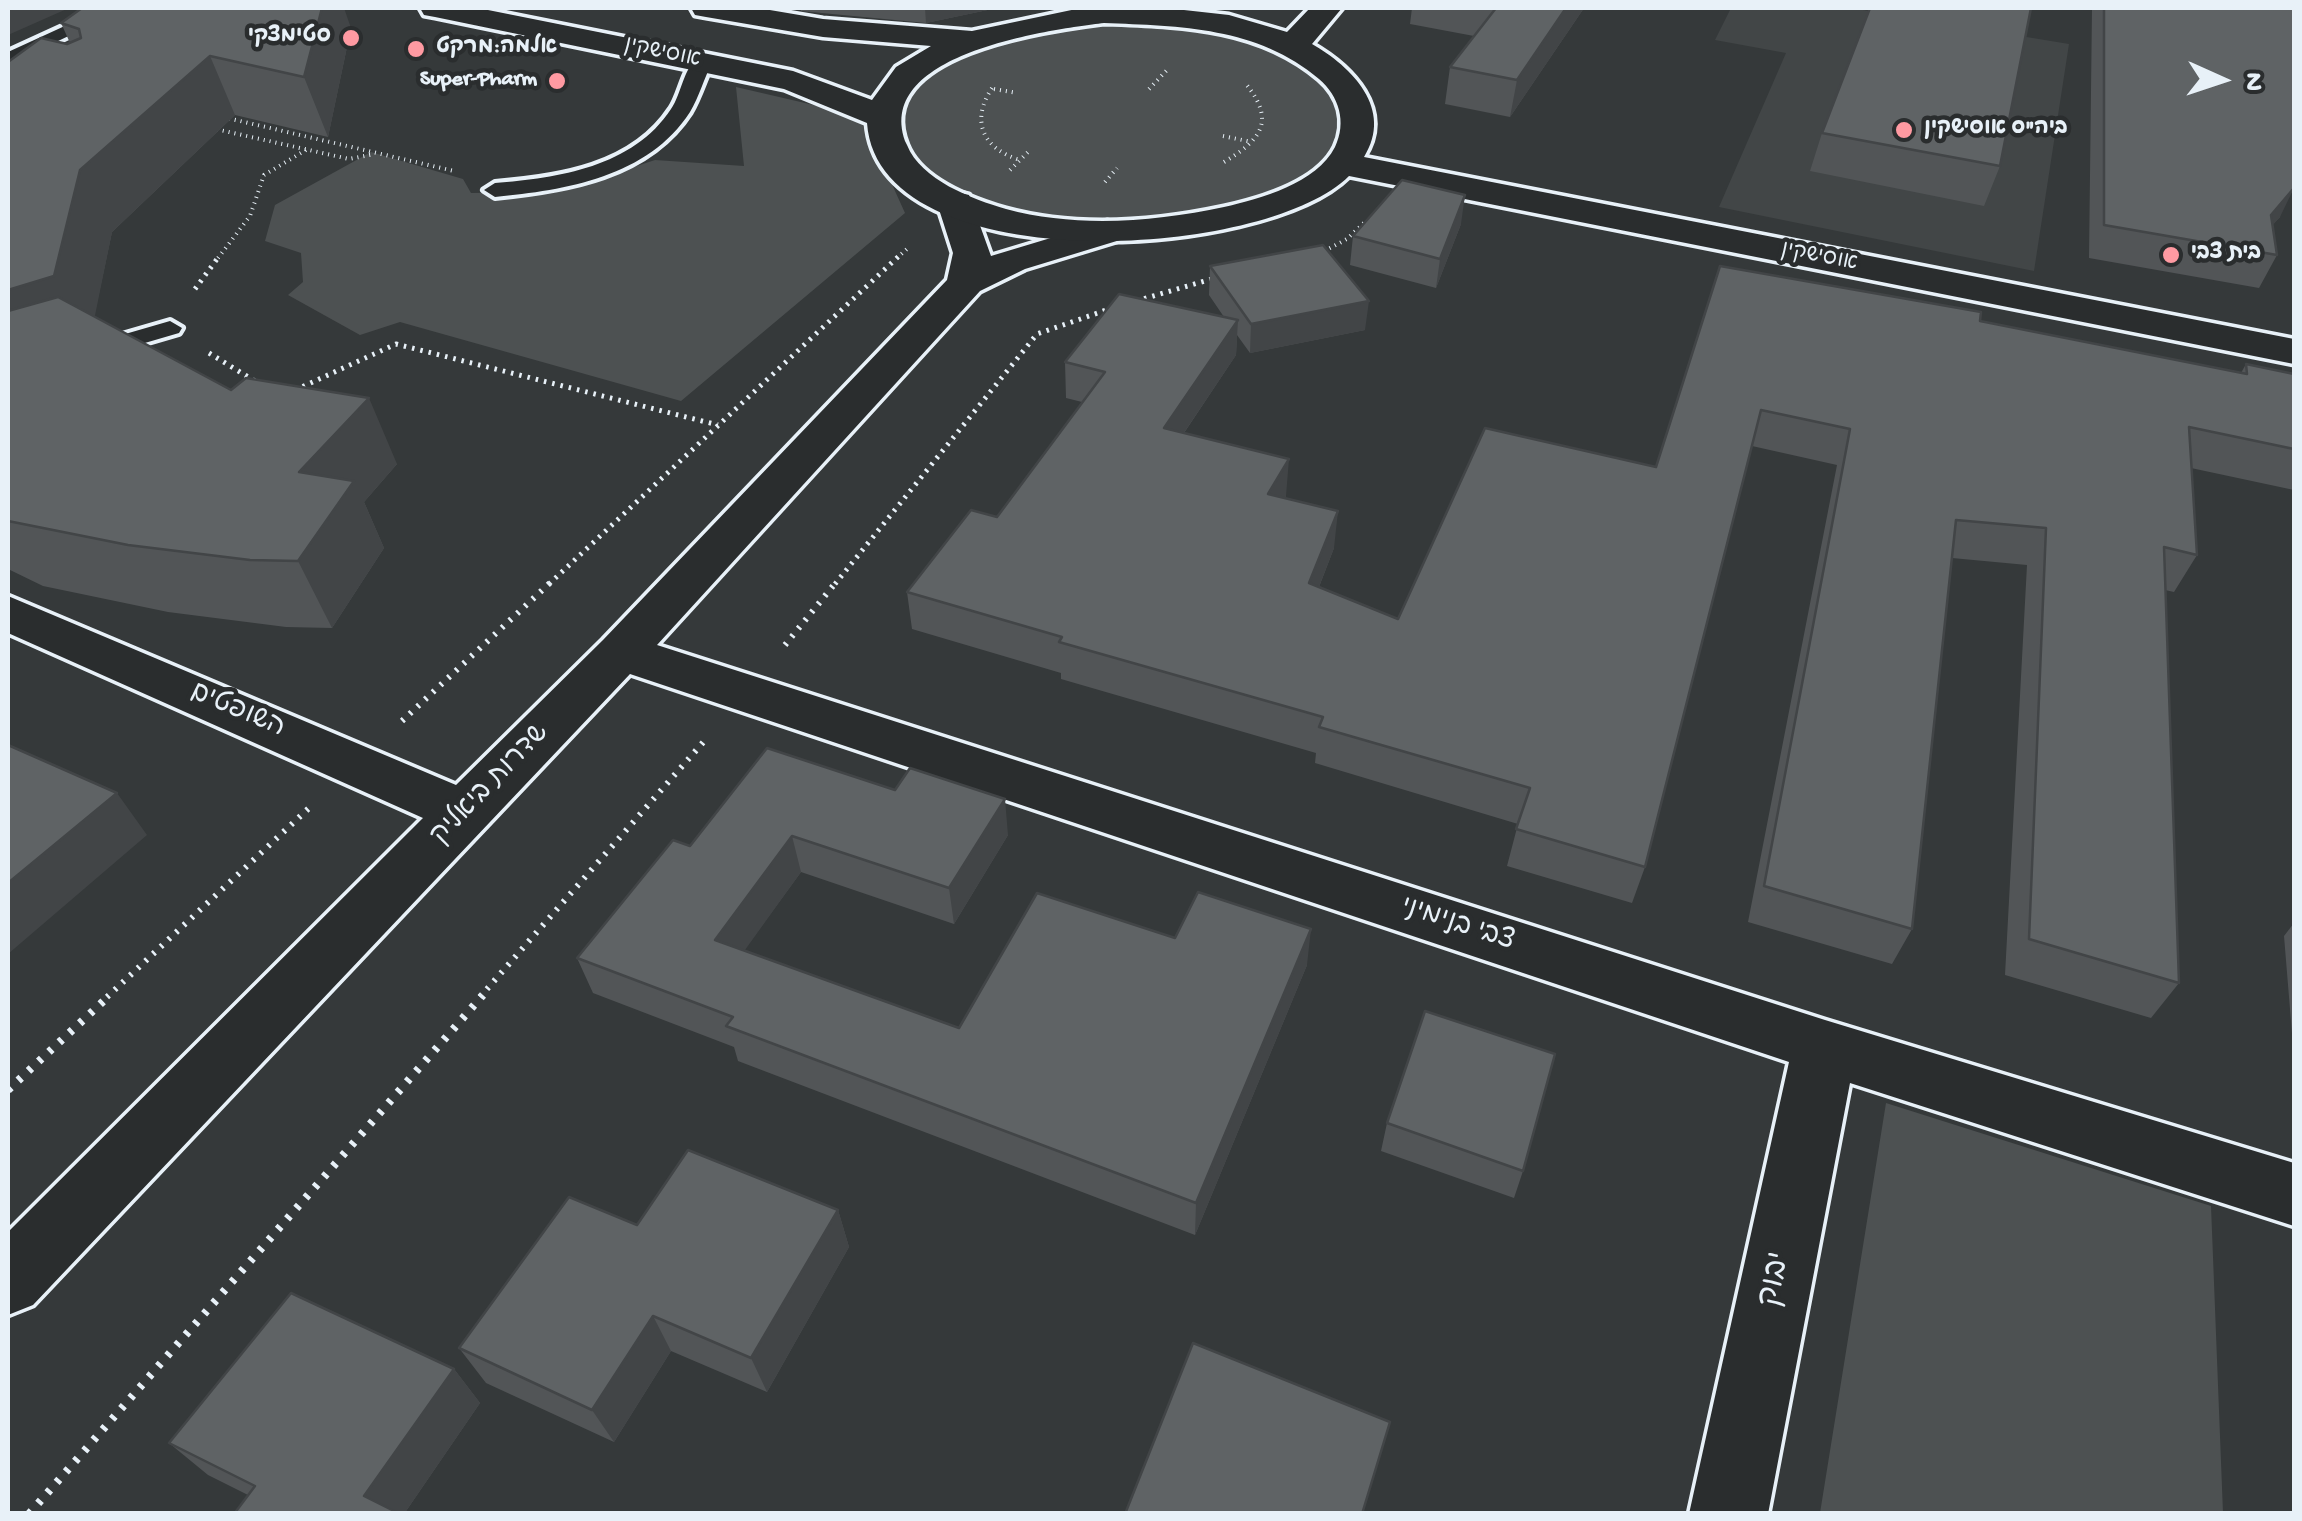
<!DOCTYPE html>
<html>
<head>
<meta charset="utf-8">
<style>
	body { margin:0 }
	#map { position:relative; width:2302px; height:1521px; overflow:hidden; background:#35393a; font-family:"Gochi Hand",sans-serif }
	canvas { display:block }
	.frame { position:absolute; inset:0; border:10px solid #e8f1f8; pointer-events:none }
	.north { position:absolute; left:2172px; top:30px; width:100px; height:100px; -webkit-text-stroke:8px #2a2d2e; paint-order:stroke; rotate:93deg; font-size:28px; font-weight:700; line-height:40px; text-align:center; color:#e8f1f8 }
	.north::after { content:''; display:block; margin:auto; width:35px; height:45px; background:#e8f1f8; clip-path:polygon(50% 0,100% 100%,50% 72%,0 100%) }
</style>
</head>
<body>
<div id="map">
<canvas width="2302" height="1521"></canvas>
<div class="frame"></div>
<div class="north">N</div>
</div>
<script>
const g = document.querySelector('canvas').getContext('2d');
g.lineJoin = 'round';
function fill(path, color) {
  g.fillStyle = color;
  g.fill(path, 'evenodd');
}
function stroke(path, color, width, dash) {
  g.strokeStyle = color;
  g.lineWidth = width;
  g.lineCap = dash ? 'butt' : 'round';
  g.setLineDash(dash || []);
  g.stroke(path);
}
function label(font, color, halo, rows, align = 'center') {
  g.font = font + ' "Gochi Hand","Playpen Sans Hebrew",sans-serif';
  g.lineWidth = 9;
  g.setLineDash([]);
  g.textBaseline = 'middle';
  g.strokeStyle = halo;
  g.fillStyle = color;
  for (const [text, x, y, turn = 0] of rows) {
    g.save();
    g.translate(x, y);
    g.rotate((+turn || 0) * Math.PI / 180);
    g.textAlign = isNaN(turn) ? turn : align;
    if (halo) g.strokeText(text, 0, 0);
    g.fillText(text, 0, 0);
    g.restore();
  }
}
const built = new Path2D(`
	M 1731,8 L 1851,8 L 2069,44 L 2034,271 L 1719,207 L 1786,53 L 1715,40 Z`);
const green = new Path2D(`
	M 1104,14 L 1260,33 L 1350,90 L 1343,164 L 1193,227 L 1023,223 L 898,163 L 897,87 L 926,61 Z
	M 736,87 L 861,116 L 905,213 L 681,401 L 400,322 L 360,335 L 288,295 L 303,282 L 301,253 L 265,241 L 275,205 L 371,152 L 463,179 L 471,193 L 558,192 L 655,160 L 744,166 Z
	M 1886,1103 L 2211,1206 L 2223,1513 L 1820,1513 Z`);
const pathFar3 = new Path2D(`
	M 992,88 C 970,121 983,149 1020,160
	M 994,89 L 1017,93
	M 1149,89 L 1169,68
	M 223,117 L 454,171
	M 211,128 L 349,159 L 375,154
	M 1223,136 L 1252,142
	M 1224,162 C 1261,140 1276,121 1246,84
	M 1010,170 L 1030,150
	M 1105,182 L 1117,168
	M 1319,254 L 1347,239 L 1366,221
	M 218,258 L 250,216 L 264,175 L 306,150
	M 897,258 L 908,248`);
const pathFar2 = new Path2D(`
	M 195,289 L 220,255
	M 1136,301 L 1215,278
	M 209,353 L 258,383
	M 295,390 L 396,344 L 718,425
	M 549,584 L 900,255
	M 835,584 L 1037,334 L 1115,307`);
const pathFar1 = new Path2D(`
	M 785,645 L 837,581
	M 402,721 L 552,581
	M 107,997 L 309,808
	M 480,997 L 706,739`);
const path = new Path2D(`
	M 8,1090 L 110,995
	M 29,1514 L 483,995`);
const lane = new Path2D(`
	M 104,8 L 127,8 L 8,65 L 8,52 Z
	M 702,56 L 712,62 C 704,79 699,97 690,112 C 648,177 566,190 495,197 L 484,190 L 495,183 C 558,178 633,167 671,109 C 682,94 684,62 702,56 Z
	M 170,321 L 182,328 L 179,333 L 8,383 L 8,368 Z`);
const street = new Path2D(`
	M 956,192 L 969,195 L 991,256 L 1107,221 L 1120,224 L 1126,232 L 1120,240 L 1025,269 L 980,291 L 657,645 L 1825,1020 L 2294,1163 L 2294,1226 L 1850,1083 L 1768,1514 L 1689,1514 L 1789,1062 L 630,674 L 33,1305 L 8,1315 L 8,1232 L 423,818 L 8,633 L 8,596 L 456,785 L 603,640 L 947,280 L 953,253 L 937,203 L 943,195 Z`);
const secondary = new Path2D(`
	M 420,8 L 478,8 L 793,71 L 872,100 L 896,67 L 931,46 L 823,37 L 706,17 L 695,15 L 691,8 L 758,8 L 823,19 L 972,31 L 1081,8 L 1166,8 L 1229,15 L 1287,32 L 1310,8 L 1342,8 L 1312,44 C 1352,67 1394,109 1364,157 L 2294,339 L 2294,364 L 1349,176 C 1264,261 878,281 867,123 L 784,89 L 435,17 L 424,15 ZM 1104,23 C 1180,26 1258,27 1319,79 C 1339,96 1347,122 1335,147 C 1317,183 1260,199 1224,207 C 1154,222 1076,228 1006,209 C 972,199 921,180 907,145 C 869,54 1048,30 1104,23 Z`);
const wall = new Path2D(`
	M 800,8 L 997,8 L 926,23 L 801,11 Z
	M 1412,8 L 1584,8 L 1510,117 L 1445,104 L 1450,67 L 1474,36 L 1410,24 Z
	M 2092,8 L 2294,8 L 2280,217 L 2272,225 L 2277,255 L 2259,288 L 2089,258 Z
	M 61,23 L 351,28 L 328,137 L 235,115 L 112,232 L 94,317 L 231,390 L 397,464 L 364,502 L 384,548 L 332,628 L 286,627 L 168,612 L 43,586 L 8,569 L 8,62 L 70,43 Z
	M 1822,133 L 2000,166 L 1984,206 L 1810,171 Z
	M 1461,224 L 1436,288 L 1350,265 L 1353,236 Z
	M 1210,266 L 1365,330 L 1250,353 L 1237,335 L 1236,355 L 1184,433 L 1286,496 L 1285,498 L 1334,548 L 1319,587 L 1398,619 L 1656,467 L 1720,266 L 1980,321 L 2241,373 L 2246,364 L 2294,374 L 2294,490 L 2191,468 L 2197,555 L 2174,592 L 2165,590 L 2179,983 L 2151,1018 L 2005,975 L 2027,565 L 1952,558 L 1912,929 L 1892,964 L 1748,922 L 1837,465 L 1752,446 L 1645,867 L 1632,903 L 1507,866 L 1518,824 L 1315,763 L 1316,753 L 1061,679 L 1061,673 L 912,629 L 907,592 L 997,517 L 1082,402 L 1066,398 L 1065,362 L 1224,317 L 1209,295 Z
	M 767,748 L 1008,835 L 954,924 L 801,872 L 744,950 L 959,1028 L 1175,938 L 1307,965 L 1195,1235 L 738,1061 L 734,1047 L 593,993 L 577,958 L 690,846 Z
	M 2294,923 L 2294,1058 L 2284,936 Z
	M 1387,1123 L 1523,1171 L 1514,1198 L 1381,1151 Z
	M 838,1210 L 849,1247 L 767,1392 L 671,1351 L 614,1442 L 486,1383 L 459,1348 L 637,1225 Z
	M 454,1369 L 480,1403 L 404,1514 L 234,1514 L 248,1495 L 208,1475 L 169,1443 Z`);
const shadedWall = new Path2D(`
	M 8,8 L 69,8 L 8,35 Z
	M 322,8 L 344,8 L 351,28 L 328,137 L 304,77 Z
	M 925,8 L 997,8 L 926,23 Z
	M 1566,8 L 1584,8 L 1510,117 L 1517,80 Z
	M 210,56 L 235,115 L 112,232 L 90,340 L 8,367 L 8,290 L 80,170 Z
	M 2294,188 L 2280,217 L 2253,247 L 2271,215 Z
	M 1465,195 L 1461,224 L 1436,288 L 1440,259 Z
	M 1369,301 L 1365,330 L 1250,353 L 1251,324 Z
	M 1238,320 L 1236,355 L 1163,464 L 1164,428 Z
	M 369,398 L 397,464 L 364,502 L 384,548 L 332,628 L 298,561 L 299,472 Z
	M 1289,459 L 1286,496 L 1266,531 L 1268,494 Z
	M 1338,511 L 1334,548 L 1306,620 L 1309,583 Z
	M 117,793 L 147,835 L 8,954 L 8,883 Z
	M 1005,799 L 1008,835 L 954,924 L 949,888 Z
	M 792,836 L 801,872 L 727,975 L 715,940 Z
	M 1311,929 L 1307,965 L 1195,1235 L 1196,1203 Z
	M 838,1210 L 849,1247 L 767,1392 L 751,1358 Z
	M 653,1316 L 671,1351 L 614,1442 L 592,1410 Z
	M 454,1369 L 480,1403 L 404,1514 L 383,1514 L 364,1496 Z`);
const building = new Path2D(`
	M 82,8 L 322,8 L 304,77 L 210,56 L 80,170 L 54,276 L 8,290 L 8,62 L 41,38 L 67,44 L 81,38 L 79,29 L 61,23 Z
	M 1496,8 L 1566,8 L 1517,80 L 1450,67 Z
	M 1870,8 L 2031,8 L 2000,166 L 1822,133 Z
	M 2104,8 L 2294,8 L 2294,188 L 2271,215 L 2277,255 L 2104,225 Z
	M 1402,180 L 1465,195 L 1440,259 L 1353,236 Z
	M 1323,245 L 1369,301 L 1251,324 L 1210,266 Z
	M 1720,266 L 1981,312 L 1980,321 L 2247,374 L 2246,364 L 2294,374 L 2294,449 L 2189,427 L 2197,555 L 2164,547 L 2179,983 L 2029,939 L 2046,528 L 1956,520 L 1912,929 L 1764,886 L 1850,429 L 1761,410 L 1645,867 L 1516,829 L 1530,788 L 1319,727 L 1323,717 L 1059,642 L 1062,637 L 907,592 L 971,510 L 997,517 L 1105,372 L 1065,362 L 1119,294 L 1238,320 L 1164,428 L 1289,459 L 1268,494 L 1338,511 L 1309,583 L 1398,619 L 1485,428 L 1656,467 Z
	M 58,297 L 231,390 L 246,378 L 369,398 L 299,472 L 354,481 L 298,561 L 250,560 L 128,545 L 8,521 L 8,311 Z
	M 8,745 L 117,793 L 8,883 Z
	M 767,748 L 895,790 L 910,768 L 1005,799 L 949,888 L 792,836 L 715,940 L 959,1028 L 1037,893 L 1175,938 L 1198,892 L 1311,929 L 1196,1203 L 726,1026 L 733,1017 L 577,958 L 673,840 L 690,846 Z
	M 1425,1011 L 1555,1054 L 1523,1171 L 1387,1123 Z
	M 688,1150 L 838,1210 L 751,1358 L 653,1316 L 592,1410 L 459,1348 L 569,1197 L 637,1225 Z
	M 291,1293 L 454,1369 L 364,1496 L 400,1514 L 234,1514 L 255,1486 L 169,1443 Z
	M 1193,1343 L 1390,1422 L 1362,1514 L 1125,1514 Z`);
const markers = [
	[351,38,10,"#ff9aa2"],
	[416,49,10,"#ff9aa2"],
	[557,81,10,"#ff9aa2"],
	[1904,130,10,"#ff9aa2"],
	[2171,255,10,"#ff9aa2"]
];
const farPoinames = [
	["סטימצקי",331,38,"right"],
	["אלמה:מרקט",436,49],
	["Super-Pharm",537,81,"right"],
	["ביה\"ס אוסישקין",1924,130],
	["בית צבי",2191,255]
];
const farStreetnames = [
	["אוסישקין",662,54,12],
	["אוסישקין",1819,258,11]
];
const streetNames = [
	["השופטים",237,712,23],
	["שדרות ביאליק",491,786,-46],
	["צבי בנימיני",1457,926,18]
];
const nearStreetnames = [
	["יבוק",1777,1280,-78]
];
fill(built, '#424647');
fill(green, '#4d5152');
stroke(lane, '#e8f1f8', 8);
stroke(street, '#e8f1f8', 7);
stroke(secondary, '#e8f1f8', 7);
stroke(pathFar3, '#e8f1f8', 4, [1, 5]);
stroke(pathFar2, '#e8f1f8', 5, [2.5, 6]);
stroke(pathFar1, '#e8f1f8', 6, [2.5, 8]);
stroke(path, '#e8f1f8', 8, [4, 10]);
fill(lane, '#2a2d2e');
fill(street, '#2a2d2e');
fill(secondary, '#2a2d2e');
fill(wall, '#525557');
fill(shadedWall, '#424547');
fill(building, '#5f6365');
stroke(building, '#424547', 2.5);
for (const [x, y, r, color] of markers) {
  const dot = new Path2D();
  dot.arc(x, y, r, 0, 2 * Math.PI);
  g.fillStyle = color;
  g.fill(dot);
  stroke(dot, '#2a2d2e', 4);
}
label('bold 22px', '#e8f1f8', '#2a2d2e', farPoinames, 'left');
label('22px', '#e8f1f8', '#2a2d2e', farStreetnames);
label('28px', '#e8f1f8', '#2a2d2e', streetNames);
label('32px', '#e8f1f8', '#2a2d2e', nearStreetnames);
</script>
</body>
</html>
